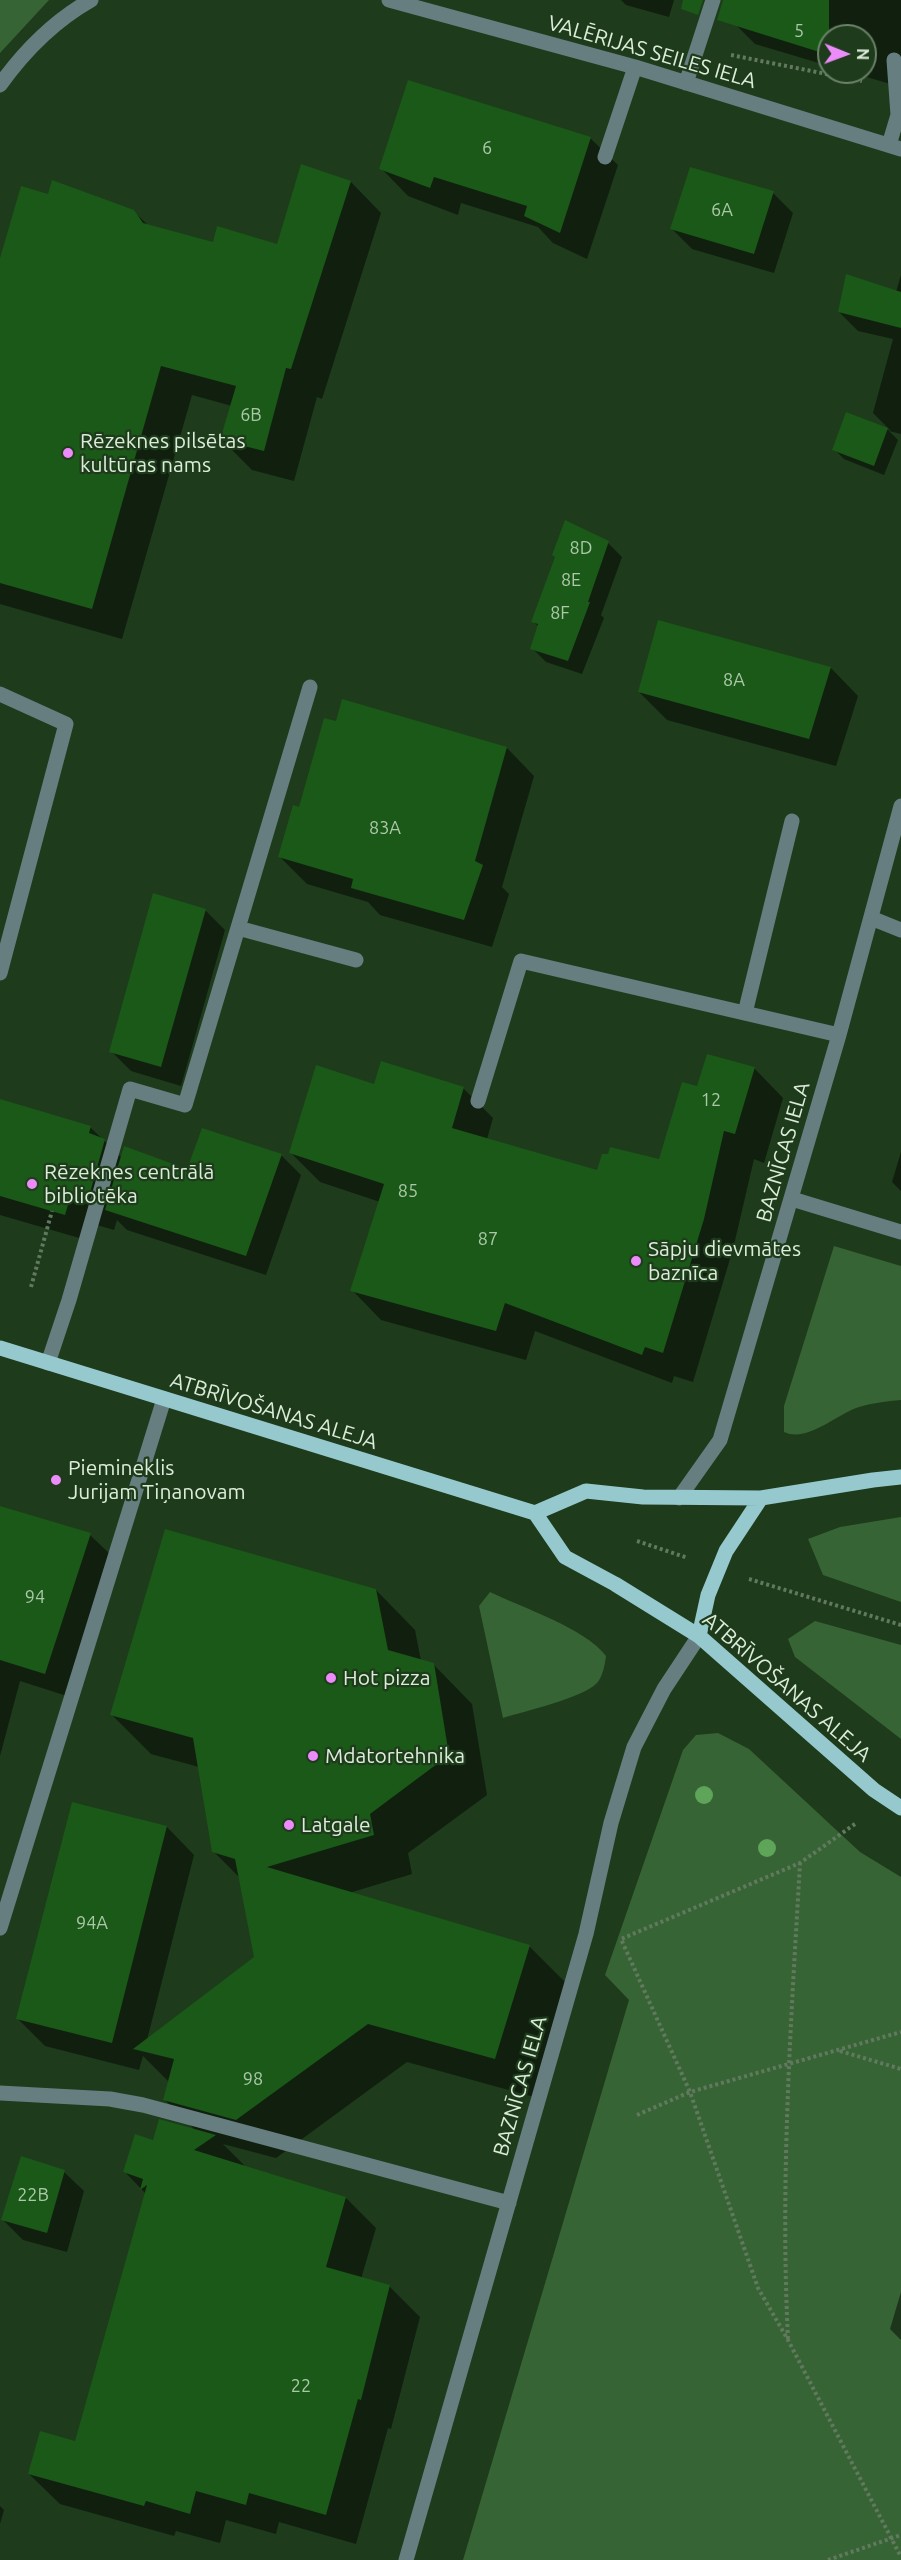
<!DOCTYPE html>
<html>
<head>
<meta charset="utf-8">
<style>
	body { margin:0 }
	#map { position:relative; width:901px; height:2560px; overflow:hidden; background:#1e3b1c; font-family:Ubuntu,sans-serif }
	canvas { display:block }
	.north { position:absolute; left:817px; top:24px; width:60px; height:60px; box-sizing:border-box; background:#1e3b1c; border:2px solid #6a8268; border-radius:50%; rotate:91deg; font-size:16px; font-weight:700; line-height:24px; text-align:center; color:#dcedda }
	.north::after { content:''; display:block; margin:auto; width:21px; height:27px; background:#ec8cfa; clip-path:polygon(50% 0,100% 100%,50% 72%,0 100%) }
</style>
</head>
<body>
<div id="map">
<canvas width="901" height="2560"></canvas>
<div class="north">N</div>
</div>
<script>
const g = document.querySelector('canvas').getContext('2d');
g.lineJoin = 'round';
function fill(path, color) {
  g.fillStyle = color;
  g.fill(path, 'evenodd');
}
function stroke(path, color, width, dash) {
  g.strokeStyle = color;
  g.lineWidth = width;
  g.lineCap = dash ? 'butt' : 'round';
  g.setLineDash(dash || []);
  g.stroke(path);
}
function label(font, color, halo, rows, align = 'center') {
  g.font = font + ' Ubuntu,sans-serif';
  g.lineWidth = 4.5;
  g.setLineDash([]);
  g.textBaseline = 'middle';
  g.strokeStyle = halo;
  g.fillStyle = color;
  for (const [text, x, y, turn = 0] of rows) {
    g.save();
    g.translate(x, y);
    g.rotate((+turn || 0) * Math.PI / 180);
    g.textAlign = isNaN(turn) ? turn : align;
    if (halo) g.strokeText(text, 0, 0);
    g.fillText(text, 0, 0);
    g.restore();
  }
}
const green = new Path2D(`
	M 0,0 L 49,0 L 0,53 Z
	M 834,1246 L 901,1266 L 901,1400 C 886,1401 873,1403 859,1407 C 837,1414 807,1443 784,1432 L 784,1406 Z
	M 901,1517 L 901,1602 L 823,1575 L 808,1539 L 840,1527 Z
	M 490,1592 C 523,1608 585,1628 606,1656 C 605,1664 603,1676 597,1683 C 583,1698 525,1711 503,1718 L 479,1606 Z
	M 815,1621 L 901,1645 L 901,1739 L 795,1657 L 788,1639 Z
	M 718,1733 L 749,1749 L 860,1852 L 901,1877 L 901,2560 L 463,2560 L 629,2000 L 605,1975 L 683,1750 L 696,1735 Z`);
const shadow = new Path2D(`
	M 621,0 L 674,0 L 669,17 L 626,5 Z
	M 744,0 L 901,0 L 901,87 L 849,72 L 865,72 L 865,36 L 829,36 L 829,66 L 755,44 L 736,25 Z
	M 590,138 L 618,165 L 587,259 L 553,243 L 538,227 L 461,203 L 458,215 L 408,196 L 381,168 Z
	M 302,166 L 351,182 L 381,213 L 322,399 L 317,397 L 294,481 L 252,470 L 222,440 L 232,406 L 192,395 L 122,639 L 0,604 L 0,265 L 49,196 L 133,211 L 148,225 L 214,244 L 278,246 Z
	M 773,193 L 793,213 L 774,273 L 692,249 L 672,229 Z
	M 901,275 L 901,434 L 889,431 L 898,440 L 884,475 L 844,459 L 834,449 L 847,414 L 891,431 L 873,413 L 893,339 L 858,331 L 839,312 L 896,292 Z
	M 608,543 L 622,557 L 601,615 L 604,618 L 582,674 L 546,662 L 532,648 L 539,627 L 533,621 Z
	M 831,668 L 858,696 L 836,766 L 667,720 L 639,692 Z
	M 507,748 L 534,776 L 502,887 L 509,894 L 492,947 L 380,915 L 368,902 L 307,884 L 280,857 Z
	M 205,910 L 225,930 L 181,1086 L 131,1071 L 111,1051 Z
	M 754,1068 L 783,1098 L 764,1163 L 754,1159 L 733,1249 L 693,1382 L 674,1376 L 672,1383 L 535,1331 L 526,1360 L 381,1320 L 352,1290 L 380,1202 L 320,1182 L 291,1153 L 375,1086 L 463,1088 L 493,1118 L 487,1139 L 598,1172 L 660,1161 L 698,1088 Z
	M 0,1101 L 90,1127 L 122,1158 L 188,1171 L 281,1155 L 301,1175 L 266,1275 L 127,1230 L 117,1220 L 114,1230 L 97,1225 L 93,1242 L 0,1215 Z
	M 901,1152 L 901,1191 L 892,1182 Z
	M 0,1508 L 90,1535 L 113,1557 L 67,1696 L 20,1681 L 0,1756 Z
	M 376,1590 L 415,1630 L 421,1661 L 433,1664 L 472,1704 L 487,1795 L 408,1853 L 412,1874 L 349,1893 L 529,1946 L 568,1985 L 534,2097 L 407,2062 L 276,2158 L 223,2144 L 245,2166 L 243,2167 L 346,2198 L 376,2228 L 361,2279 L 389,2286 L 420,2317 L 391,2429 L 388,2428 L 356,2544 L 279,2522 L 276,2534 L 226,2520 L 220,2543 L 176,2531 L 174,2536 L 60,2504 L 29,2474 L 76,2443 L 146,2194 L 125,2172 L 154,2141 L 196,2131 L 165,2100 L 170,2083 L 143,2056 L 139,2070 L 45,2046 L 18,2019 L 73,1804 L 167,1827 L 194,1855 L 147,2040 L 255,1958 L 240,1878 L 213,1851 L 199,1767 L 151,1754 L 112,1715 Z
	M 64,2172 L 84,2191 L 67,2252 L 23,2240 L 3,2220 Z
	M 901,2292 L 901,2340 L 890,2329 Z
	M 0,2506 L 4,2510 L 0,2524 Z`);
const building = new Path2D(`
	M 683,0 L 703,0 L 698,15 L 681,9 Z
	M 723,0 L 829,0 L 829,55 L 717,20 Z
	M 408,80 L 591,137 L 560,233 L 524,216 L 527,206 L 434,177 L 430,188 L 379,169 Z
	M 301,164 L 351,181 L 291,369 L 286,368 L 264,451 L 220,440 L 236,386 L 161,366 L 92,609 L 0,583 L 0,258 L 21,186 L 48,194 L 52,180 L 134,210 L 143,223 L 213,242 L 217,226 L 277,244 Z
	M 690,167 L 774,191 L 754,254 L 670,229 Z
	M 846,274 L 901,292 L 901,328 L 838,312 Z
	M 846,412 L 888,428 L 874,466 L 832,450 Z
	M 565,520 L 609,541 L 588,602 L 590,602 L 568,661 L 530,649 L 538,624 L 531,622 L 555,557 L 552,555 Z
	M 658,620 L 831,667 L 809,739 L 638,692 Z
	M 342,699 L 507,747 L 475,861 L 483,865 L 464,920 L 351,888 L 353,879 L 278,857 L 293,805 L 299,807 L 324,718 L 336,721 Z
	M 153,893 L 206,909 L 161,1067 L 109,1052 Z
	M 707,1054 L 755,1067 L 735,1134 L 724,1131 L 704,1219 L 663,1353 L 645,1347 L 642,1355 L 505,1303 L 496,1331 L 350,1291 L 384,1184 L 289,1153 L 316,1065 L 374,1084 L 381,1061 L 464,1087 L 452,1128 L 597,1170 L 602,1154 L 608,1154 L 610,1147 L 659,1159 L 682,1082 L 697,1086 Z
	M 0,1099 L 91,1126 L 89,1133 L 105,1139 L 87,1204 L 70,1198 L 65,1215 L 0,1196 Z
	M 202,1128 L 282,1154 L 246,1256 L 105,1210 L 124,1146 L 187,1169 Z
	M 0,1506 L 91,1533 L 45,1674 L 0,1660 Z
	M 165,1529 L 376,1589 L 388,1650 L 434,1663 L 449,1755 L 370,1814 L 374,1835 L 267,1867 L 530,1945 L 495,2059 L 368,2024 L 236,2120 L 163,2100 L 174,2059 L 133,2049 L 254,1957 L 235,1859 L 212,1852 L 193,1738 L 110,1715 Z
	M 72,1802 L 167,1826 L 112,2043 L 16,2019 Z
	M 159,2119 L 216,2135 L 194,2150 L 346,2197 L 326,2267 L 390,2285 L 361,2400 L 358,2399 L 326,2515 L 249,2493 L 246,2505 L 196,2491 L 190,2514 L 146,2501 L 144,2506 L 28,2474 L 40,2431 L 75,2441 L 147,2185 L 140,2190 L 143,2179 L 123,2172 L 135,2134 L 153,2140 Z
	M 21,2156 L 65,2170 L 47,2233 L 1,2220 Z`);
const path = new Path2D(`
	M 731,55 L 862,81
	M 31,1287 L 52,1211
	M 637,1541 L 688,1558
	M 749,1579 L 901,1625
	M 855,1824 L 800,1863 L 621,1939 L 690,2092 L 758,2288 L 788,2340 L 901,2557
	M 840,2051 L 901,2069
	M 637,2115 L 690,2092 L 901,2032
	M 788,2339 C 780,2180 791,2021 800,1863
	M 828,2560 L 901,2535`);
const minor = new Path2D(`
	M 389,0 L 635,67 L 901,149
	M 686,83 L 713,0
	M 0,85 C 25,50 54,21 91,0
	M 889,145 L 898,115 L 894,60
	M 605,157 L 635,67
	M 0,694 L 66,724 L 0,973
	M 871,918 L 901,930
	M 238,928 L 356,960
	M 745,1013 L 792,821
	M 478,1101 L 521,961 L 839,1035
	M 792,1199 L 901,1232
	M 48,1363 L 69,1300 L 130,1089 L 185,1105 L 310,687
	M 679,1498 L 720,1440 L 839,1035 L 901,806
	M 0,1928 L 164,1399
	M 0,2093 L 110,2099 L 143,2105 L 509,2203
	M 406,2560 L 586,1934 L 611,1823 L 634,1747 L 664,1689 L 699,1636`);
const major = new Path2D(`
	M 0,1348 L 535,1513 L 565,1557 L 615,1584 L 699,1636 L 874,1790 L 901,1808
	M 535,1513 L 586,1491 L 643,1497 L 761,1498 L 873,1480 L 901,1477
	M 699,1636 L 708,1595 L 726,1551 L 761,1498`);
const trees = [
	[704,1795],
	[767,1848]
];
const markers = [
	[68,453,6,"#ec8cfa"],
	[32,1184,6,"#ec8cfa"],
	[636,1261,6,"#ec8cfa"],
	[56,1480,6,"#ec8cfa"],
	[331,1678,6,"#ec8cfa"],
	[313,1756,6,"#ec8cfa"],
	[289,1825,6,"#ec8cfa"]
];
const numberNames = [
	["5",799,31],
	["6",487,148],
	["6A",722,210],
	["6B",251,415],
	["8D",581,548],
	["8E",571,580],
	["8F",560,613],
	["8A",734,680],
	["83A",385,828],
	["12",711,1100],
	["85",408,1191],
	["87",488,1239],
	["94",35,1597],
	["94A",92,1923],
	["98",253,2079],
	["22B",33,2195],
	["22",301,2386]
];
const streetNames = [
	["VALĒRIJAS SEILES IELA",652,52,16],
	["BAZNĪCAS IELA",783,1152,-74],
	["ATBRĪVOŠANAS ALEJA",274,1411,17],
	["ATBRĪVOŠANAS ALEJA",787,1687,41],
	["BAZNĪCAS IELA",520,2086,-74]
];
const poiNames = [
	["Rēzeknes pilsētas",80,441],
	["kultūras nams",80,465],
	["Rēzeknes centrālā",44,1172],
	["bibliotēka",44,1196],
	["Sāpju dievmātes",648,1249],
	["baznīca",648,1273],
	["Piemineklis",68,1468],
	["Jurijam Tiņanovam",68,1492],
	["Hot pizza",343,1678],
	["Mdatortehnika",325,1756],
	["Latgale",301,1825]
];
fill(green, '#376434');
fill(shadow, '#0007');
fill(building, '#1a5917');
stroke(path, '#617a5f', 4, [3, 3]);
stroke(minor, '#667e80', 15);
stroke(major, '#96c9cd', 15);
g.fillStyle = '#5ea459';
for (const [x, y] of trees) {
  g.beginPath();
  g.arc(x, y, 9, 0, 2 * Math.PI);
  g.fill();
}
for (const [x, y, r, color] of markers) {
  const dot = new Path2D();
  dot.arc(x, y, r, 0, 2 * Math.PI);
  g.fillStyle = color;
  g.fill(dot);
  stroke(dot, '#1e3b1c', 2);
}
label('18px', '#acc8a9', null, numberNames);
label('21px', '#dcedda', '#1e3b1c', streetNames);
label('21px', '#dcedda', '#1e3b1c', poiNames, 'left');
</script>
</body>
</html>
